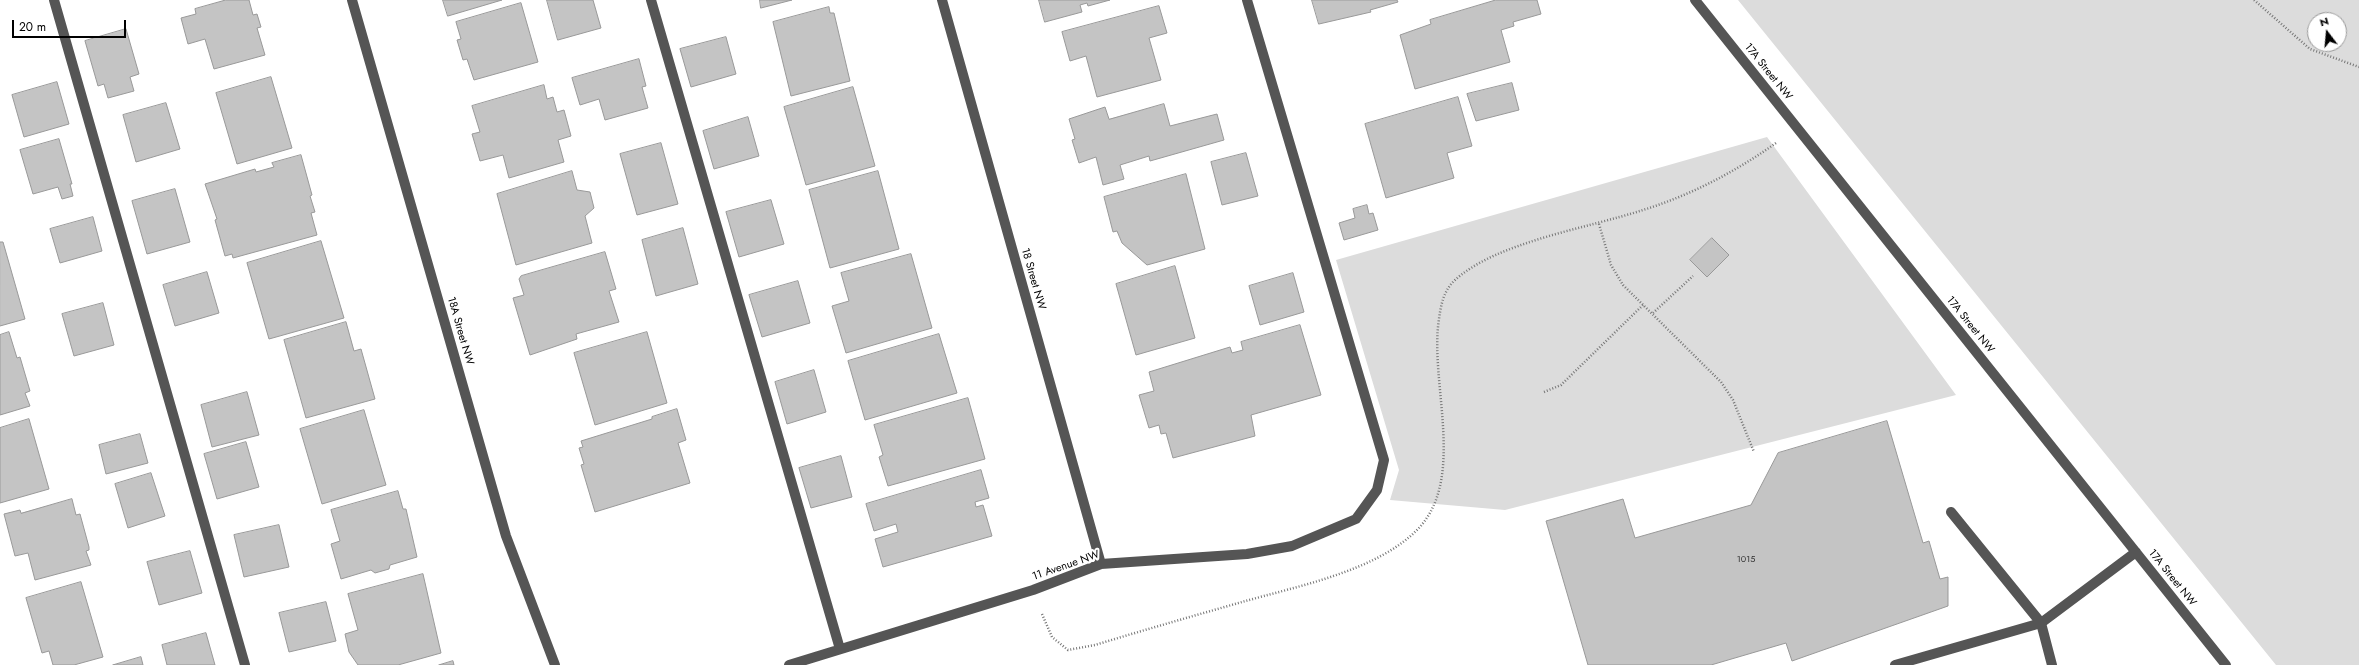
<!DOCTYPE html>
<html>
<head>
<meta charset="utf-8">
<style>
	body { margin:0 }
	#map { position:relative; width:2359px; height:665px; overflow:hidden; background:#fff; font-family:Jost,sans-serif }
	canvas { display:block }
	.north { position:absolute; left:2307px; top:12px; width:40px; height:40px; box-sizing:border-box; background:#fff; border:1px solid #999; border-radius:50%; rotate:344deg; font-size:11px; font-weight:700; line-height:16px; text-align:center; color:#000 }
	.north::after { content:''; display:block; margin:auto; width:14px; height:18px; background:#000; clip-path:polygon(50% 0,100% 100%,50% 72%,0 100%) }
	.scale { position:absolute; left:12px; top:20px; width:114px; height:18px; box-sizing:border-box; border:2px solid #000; border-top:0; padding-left:5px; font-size:12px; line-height:14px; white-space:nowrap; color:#000; -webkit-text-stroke:3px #fff; paint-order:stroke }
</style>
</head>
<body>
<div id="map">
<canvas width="2359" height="665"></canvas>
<div class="north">N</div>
<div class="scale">20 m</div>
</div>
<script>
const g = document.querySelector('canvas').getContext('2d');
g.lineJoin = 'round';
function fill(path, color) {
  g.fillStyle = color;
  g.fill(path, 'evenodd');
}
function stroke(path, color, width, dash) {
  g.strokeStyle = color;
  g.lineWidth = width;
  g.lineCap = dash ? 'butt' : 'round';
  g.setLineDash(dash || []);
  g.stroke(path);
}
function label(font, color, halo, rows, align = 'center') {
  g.font = font + ' Jost,sans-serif';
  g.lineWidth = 4;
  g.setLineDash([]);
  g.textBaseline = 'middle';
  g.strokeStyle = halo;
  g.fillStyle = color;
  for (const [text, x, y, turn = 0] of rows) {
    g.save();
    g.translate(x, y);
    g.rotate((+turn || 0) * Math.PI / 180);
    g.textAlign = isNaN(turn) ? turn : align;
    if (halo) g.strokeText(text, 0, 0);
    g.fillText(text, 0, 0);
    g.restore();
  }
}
const green = new Path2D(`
	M 1738,0 L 2359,0 L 2359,665 L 2276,665 ZM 2315,20 L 2339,20 L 2339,44 L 2315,44 Z
	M 1767,137 L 1956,395 L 1505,510 L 1390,500 L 1399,470 L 1336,260 Z`);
const building = new Path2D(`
	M 226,0 L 249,0 L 253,15 L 257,14 L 261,27 L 257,28 L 265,55 L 214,69 L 205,39 L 188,44 L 181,18 L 196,14 L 195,9 Z
	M 443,0 L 502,0 L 448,16 Z
	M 547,0 L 593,0 L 601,28 L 558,40 Z
	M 760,0 L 792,0 L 761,8 Z
	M 1039,0 L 1110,0 L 1088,6 L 1087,3 L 1080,5 L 1082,12 L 1045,22 Z
	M 1312,0 L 1397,0 L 1398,2 L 1370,10 L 1371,12 L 1319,24 Z
	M 1496,0 L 1537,0 L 1541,14 L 1513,22 L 1514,26 L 1501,30 L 1510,62 L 1415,89 L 1400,35 L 1431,24 L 1430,20 Z
	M 521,3 L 538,62 L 474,80 L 467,59 L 463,60 L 457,40 L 461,39 L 456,22 Z
	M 1159,6 L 1167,33 L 1149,38 L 1161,80 L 1097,97 L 1086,56 L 1070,61 L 1062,32 Z
	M 829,7 L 830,13 L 834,13 L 850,81 L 791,96 L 773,22 Z
	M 126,29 L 139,74 L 130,77 L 134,91 L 108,98 L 104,84 L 98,86 L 85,41 Z
	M 726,37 L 736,74 L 691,87 L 680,49 Z
	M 639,59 L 646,86 L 642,87 L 648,108 L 605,120 L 599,99 L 580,105 L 572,78 Z
	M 271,77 L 292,148 L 237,164 L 216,93 Z
	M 57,82 L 69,124 L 24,137 L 12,95 Z
	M 1512,83 L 1519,110 L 1476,121 L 1467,94 Z
	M 544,85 L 547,99 L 553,97 L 557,112 L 564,110 L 571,136 L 558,140 L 564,162 L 509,178 L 503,155 L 480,161 L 472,134 L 480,132 L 472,106 Z
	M 853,87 L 875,166 L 806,185 L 784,107 Z
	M 1458,97 L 1472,146 L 1447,153 L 1454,178 L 1386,198 L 1365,124 Z
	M 166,103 L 180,149 L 136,162 L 123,115 Z
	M 1164,104 L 1170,126 L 1217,114 L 1224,140 L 1150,161 L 1149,156 L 1120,165 L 1124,179 L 1103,185 L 1096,157 L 1079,163 L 1072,140 L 1075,139 L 1069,119 L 1105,107 L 1109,119 Z
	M 748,117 L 759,156 L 714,169 L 703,131 Z
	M 59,139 L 72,184 L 70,184 L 73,196 L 62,199 L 58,187 L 33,194 L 20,150 Z
	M 661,143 L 678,204 L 637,215 L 620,154 Z
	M 1246,153 L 1258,196 L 1222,205 L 1211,162 Z
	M 301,155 L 312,195 L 310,196 L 315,212 L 311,213 L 317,235 L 233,258 L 232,254 L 225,256 L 215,220 L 217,219 L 205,184 L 255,169 L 256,172 L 274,167 L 272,163 Z
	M 572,171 L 577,190 L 590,192 L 594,208 L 585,216 L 592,243 L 516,265 L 497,194 Z
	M 878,171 L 899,249 L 830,268 L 809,190 Z
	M 1186,174 L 1205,249 L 1147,265 L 1122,243 L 1117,231 L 1113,232 L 1104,197 Z
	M 175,189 L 190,242 L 147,254 L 132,201 Z
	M 771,200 L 784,244 L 739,257 L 726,212 Z
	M 1367,205 L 1369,214 L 1373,213 L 1378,230 L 1344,240 L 1339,223 L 1355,218 L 1353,209 Z
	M 93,217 L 102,251 L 60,263 L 50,229 Z
	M 683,228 L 698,284 L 656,296 L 642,240 Z
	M 1712,238 L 1729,255 L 1707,277 L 1690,260 Z
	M 321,241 L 344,318 L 269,339 L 247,263 Z
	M 0,242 L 3,242 L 25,319 L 0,326 Z
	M 605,252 L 616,289 L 609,291 L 619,322 L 576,334 L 577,339 L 530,355 L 513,298 L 524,295 L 519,279 L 521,276 Z
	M 911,254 L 932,328 L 846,353 L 832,306 L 849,301 L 841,273 Z
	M 1175,266 L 1195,338 L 1136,355 L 1116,284 Z
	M 207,272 L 219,313 L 175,326 L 163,285 Z
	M 1293,273 L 1304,312 L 1260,325 L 1249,286 Z
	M 798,281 L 810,323 L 762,337 L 749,295 Z
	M 103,303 L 114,345 L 74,356 L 62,314 Z
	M 346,322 L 354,351 L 361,349 L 375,399 L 306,418 L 284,340 Z
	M 1300,325 L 1321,395 L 1251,415 L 1255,436 L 1173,458 L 1166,433 L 1161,434 L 1159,425 L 1149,428 L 1139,395 L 1154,391 L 1149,372 L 1230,347 L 1232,353 L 1243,350 L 1241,342 Z
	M 9,332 L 17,358 L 20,357 L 30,391 L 25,393 L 30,406 L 0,415 L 0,335 Z
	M 647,332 L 667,403 L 595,425 L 574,353 Z
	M 939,334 L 957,393 L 865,420 L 848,361 Z
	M 814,370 L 826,412 L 787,424 L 775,382 Z
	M 247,392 L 259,435 L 212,447 L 201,405 Z
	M 968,398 L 985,459 L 888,486 L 879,457 L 883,455 L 874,425 Z
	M 677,409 L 686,440 L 678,443 L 690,483 L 595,512 L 581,465 L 584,464 L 579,448 L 583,447 L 581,441 L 652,419 L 652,417 Z
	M 364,410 L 386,485 L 322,504 L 300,429 Z
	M 29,419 L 49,489 L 0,503 L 0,428 Z
	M 1887,421 L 1923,543 L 1929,541 L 1940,579 L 1948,577 L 1948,606 L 1792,661 L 1786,643 L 1711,665 L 1588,665 L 1546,521 L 1623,499 L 1635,538 L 1751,505 L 1778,453 Z
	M 140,434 L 148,463 L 106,474 L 99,445 Z
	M 246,442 L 259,487 L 217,499 L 204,454 Z
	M 841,456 L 852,497 L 811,508 L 799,468 Z
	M 981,470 L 989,498 L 975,502 L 976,507 L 983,505 L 992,536 L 883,567 L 875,539 L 898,532 L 896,524 L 874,531 L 866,504 Z
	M 151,473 L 165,516 L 128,528 L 115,484 Z
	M 398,491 L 403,509 L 406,509 L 417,557 L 390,565 L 389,569 L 375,573 L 371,570 L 341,579 L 331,544 L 340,541 L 331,510 Z
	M 72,499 L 76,515 L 80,514 L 89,547 L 89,550 L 86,551 L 91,565 L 35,580 L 28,553 L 15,556 L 4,514 L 20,510 L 21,513 Z
	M 279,525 L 289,567 L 244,577 L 234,535 Z
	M 190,551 L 202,593 L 159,605 L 147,562 Z
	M 423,574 L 441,653 L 398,665 L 358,665 L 349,652 L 345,634 L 358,630 L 348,594 Z
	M 81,582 L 103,657 L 74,665 L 53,665 L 49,651 L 42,653 L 26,598 Z
	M 326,602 L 336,641 L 289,652 L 279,613 Z
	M 206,633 L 215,665 L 167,665 L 162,645 Z
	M 141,657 L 143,665 L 113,665 Z
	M 453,661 L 454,665 L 439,665 Z`);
const path = new Path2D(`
	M 2254,0 L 2310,49 L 2359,67
	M 1599,224 L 1611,265 L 1623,285 L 1721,382 L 1733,400 L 1754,452
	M 1653,313 L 1693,276
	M 1544,392 L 1561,385 L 1643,305
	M 1042,614 L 1052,637 L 1068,650 L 1095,645 C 1144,630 1193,616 1242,602 C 1298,586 1377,571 1418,529 C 1467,478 1429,382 1439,319 C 1441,304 1444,290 1455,280 C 1497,242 1588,228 1643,210 C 1691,195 1735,172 1776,143`);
const minor = new Path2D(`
	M 54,0 L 245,665
	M 352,0 L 506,536 L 555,665
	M 651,0 L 840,649
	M 942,0 L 1101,564
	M 1695,0 L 2226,665
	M 1951,512 L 2041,623 L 2052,665
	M 789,665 L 1033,590 L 1101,564 L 1247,554 L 1292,546 L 1356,519 L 1377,490 L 1384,460 L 1247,0
	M 1895,665 L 2041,623 L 2136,552`);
const numberNames = [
	["1015",1746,560]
];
const streetNames = [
	["17A Street NW",1768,72,51],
	["18 Street NW",1033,279,74],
	["17A Street NW",1970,325,51],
	["18A Street NW",460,331,74],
	["11 Avenue NW",1066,566,-19],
	["17A Street NW",2172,578,51]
];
fill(green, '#dcdcdc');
fill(building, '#c4c4c4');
stroke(building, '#999', 1);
stroke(path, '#777', 2.5, [1, 2]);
stroke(minor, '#555', 10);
label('9px', '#313131', null, numberNames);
label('11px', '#000', '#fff', streetNames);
</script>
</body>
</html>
